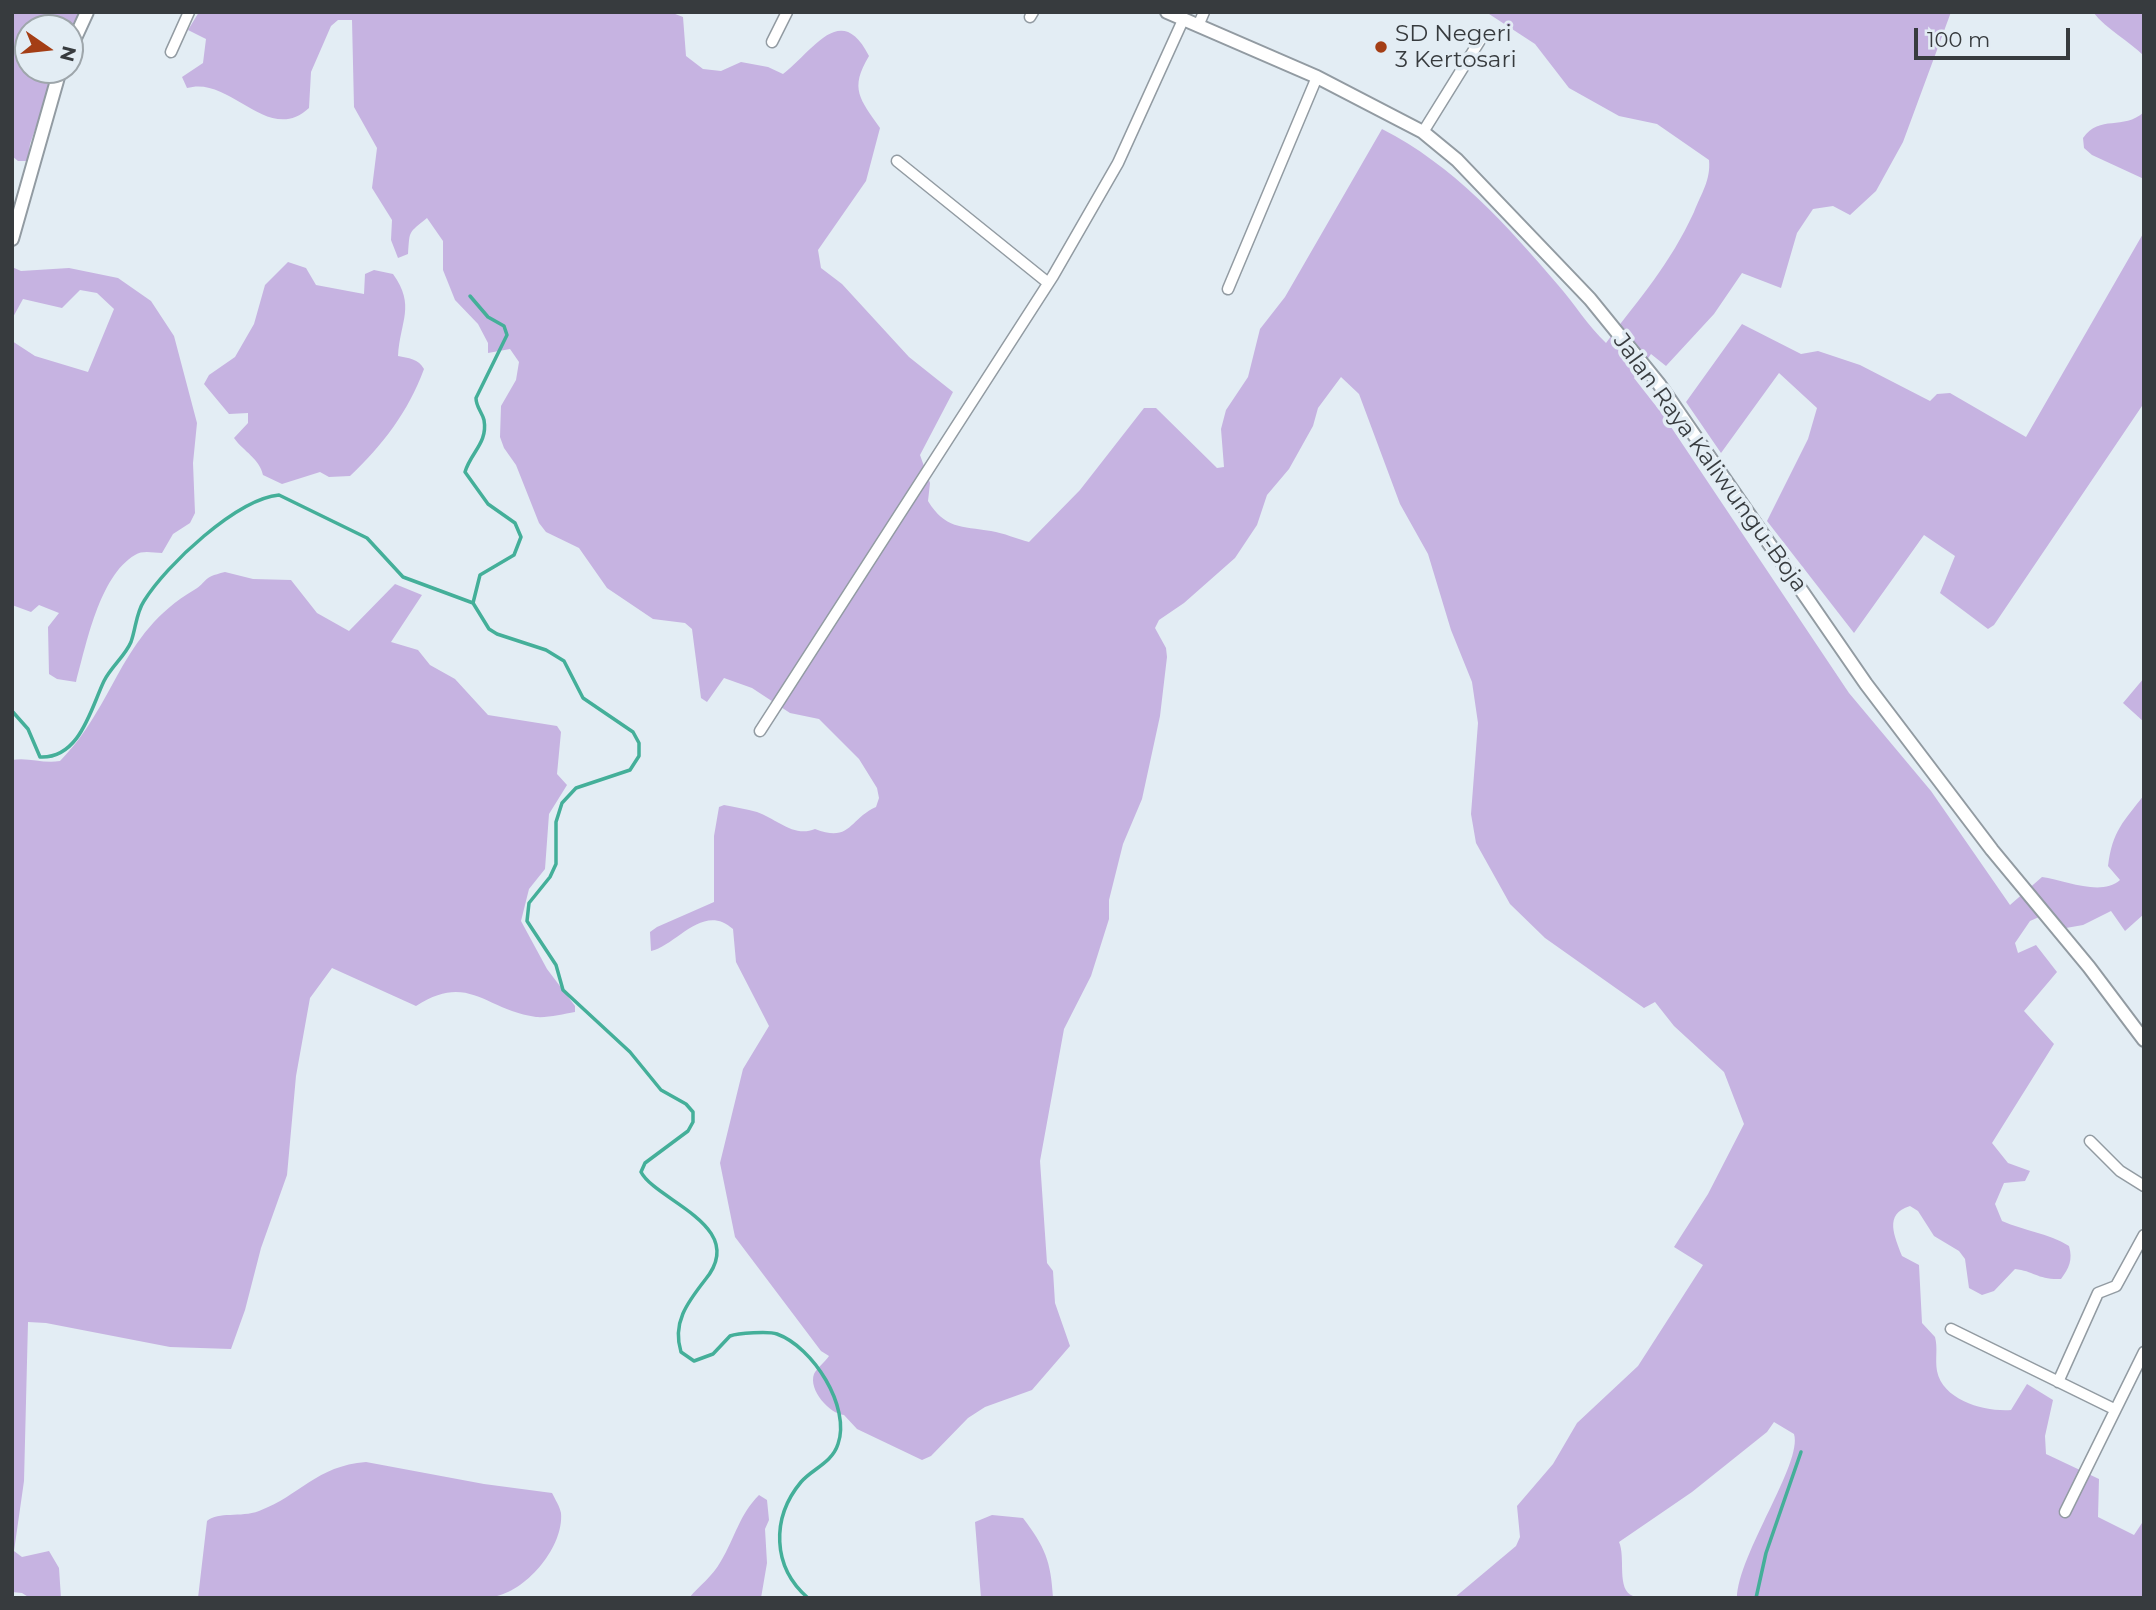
<!DOCTYPE html>
<html>
<head>
<meta charset="utf-8">
<style>
	body { margin:0 }
	#map { position:relative; width:2156px; height:1610px; overflow:hidden; background:#e3edf4; font-family:Montserrat,sans-serif }
	canvas { display:block }
	.frame { position:absolute; inset:0; border:14px solid #373b3e; pointer-events:none }
	.north { position:absolute; left:14px; top:14px; width:70px; height:70px; box-sizing:border-box; background:#e3edf4; border:2px solid #9ea6ab; border-radius:50%; rotate:104deg; font-size:19px; font-weight:700; line-height:28px; text-align:center; color:#373b3e }
	.north::after { content:''; display:block; margin:auto; width:24px; height:32px; background:#a43e15; clip-path:polygon(50% 0,100% 100%,50% 72%,0 100%) }
	.scale { position:absolute; left:1914px; top:28px; width:156px; height:32px; box-sizing:border-box; border:4px solid #373b3e; border-top:0; padding-left:9px; font-size:21px; line-height:24px; white-space:nowrap; color:#373b3e; -webkit-text-stroke:5px #e3edf4; paint-order:stroke }
</style>
</head>
<body>
<div id="map">
<canvas width="2156" height="1610"></canvas>
<div class="frame"></div>
<div class="north">N</div>
<div class="scale">100 m</div>
</div>
<script>
const g = document.querySelector('canvas').getContext('2d');
g.lineJoin = 'round';
function fill(path, color) {
  g.fillStyle = color;
  g.fill(path, 'evenodd');
}
function stroke(path, color, width, dash) {
  g.strokeStyle = color;
  g.lineWidth = width;
  g.lineCap = dash ? 'butt' : 'round';
  g.setLineDash(dash || []);
  g.stroke(path);
}
function label(font, color, halo, rows, align = 'center') {
  g.font = font + ' Montserrat,sans-serif';
  g.lineWidth = 7;
  g.setLineDash([]);
  g.textBaseline = 'middle';
  g.strokeStyle = halo;
  g.fillStyle = color;
  for (const [text, x, y, turn = 0] of rows) {
    g.save();
    g.translate(x, y);
    g.rotate((+turn || 0) * Math.PI / 180);
    g.textAlign = isNaN(turn) ? turn : align;
    if (halo) g.strokeText(text, 0, 0);
    g.fillText(text, 0, 0);
    g.restore();
  }
}
const green = new Path2D(`
	M 12,12 L 79,12 L 70,32 L 70,28 L 28,28 L 28,70 L 56,70 L 30,144 L 28,161 L 18,161 L 12,156 Z
	M 199,12 L 670,12 L 683,17 L 686,56 L 703,69 L 721,71 L 741,62 L 768,67 L 783,74 C 813,51 841,0 869,56 C 849,89 860,99 880,128 L 866,181 L 818,250 L 821,268 L 842,284 L 909,357 L 953,392 L 920,455 L 930,483 L 928,501 C 945,529 961,526 991,531 C 1004,533 1017,539 1029,542 L 1080,490 L 1144,408 L 1156,408 L 1217,468 L 1224,467 L 1221,429 L 1226,410 L 1248,377 L 1260,329 L 1285,297 L 1382,129 C 1453,165 1507,225 1558,285 C 1574,303 1588,326 1606,343 C 1641,296 1669,266 1694,212 C 1701,194 1711,180 1709,160 L 1657,124 L 1619,116 L 1569,88 L 1535,44 L 1486,12 L 1951,12 L 1903,142 L 1876,191 L 1850,215 L 1833,206 L 1813,209 L 1797,233 L 1781,288 L 1742,273 L 1714,314 L 1666,366 L 1651,354 L 1634,378 L 1663,415 L 1849,693 L 1931,791 L 2010,905 L 2042,877 C 2065,880 2101,897 2120,880 L 2108,866 C 2112,831 2124,821 2144,795 L 2144,914 L 2125,931 L 2111,911 L 2083,925 L 2066,928 L 2048,913 L 2030,921 L 2015,943 L 2018,953 L 2036,945 L 2057,972 L 2024,1011 L 2054,1044 L 1992,1143 L 2008,1163 L 2030,1171 L 2025,1181 L 2004,1183 L 1995,1204 L 2002,1221 C 2025,1231 2048,1233 2069,1246 C 2073,1260 2069,1268 2061,1279 C 2038,1280 2034,1271 2015,1269 L 1994,1291 L 1982,1295 L 1969,1288 L 1965,1259 L 1959,1251 L 1934,1236 L 1918,1211 L 1910,1206 C 1883,1214 1895,1237 1902,1256 L 1919,1265 L 1922,1323 L 1935,1337 C 1938,1348 1935,1359 1937,1371 C 1943,1401 1986,1412 2011,1410 L 2027,1384 L 2053,1400 L 2045,1436 L 2046,1454 L 2099,1479 L 2098,1517 L 2134,1535 L 2144,1520 L 2144,1598 L 1737,1598 C 1738,1554 1803,1463 1794,1434 L 1774,1422 L 1767,1432 L 1692,1492 L 1619,1542 C 1626,1557 1616,1590 1633,1596 C 1640,1598 1648,1595 1656,1598 L 1454,1598 L 1516,1546 L 1520,1537 L 1517,1506 L 1553,1464 L 1577,1423 L 1638,1366 L 1703,1265 L 1674,1247 L 1708,1194 L 1744,1124 L 1724,1072 L 1674,1026 L 1655,1002 L 1644,1008 L 1545,938 L 1510,904 L 1476,843 L 1471,814 L 1478,723 L 1472,682 L 1451,630 L 1428,554 L 1400,504 L 1359,394 L 1341,377 L 1318,408 L 1313,426 L 1289,469 L 1267,495 L 1257,525 L 1235,558 L 1184,603 L 1159,620 L 1155,628 L 1166,648 L 1167,657 L 1160,716 L 1142,799 L 1123,844 L 1109,900 L 1109,919 L 1091,976 L 1064,1029 L 1040,1161 L 1047,1263 L 1053,1271 L 1055,1303 L 1070,1346 L 1032,1390 L 985,1407 L 968,1418 L 931,1456 L 922,1460 L 857,1429 L 844,1415 C 830,1414 808,1390 814,1374 C 817,1368 825,1362 829,1356 L 821,1351 L 735,1237 L 720,1163 L 743,1069 L 769,1026 L 736,962 L 733,929 C 703,902 677,945 651,951 L 650,932 L 657,927 L 714,902 L 714,836 L 719,807 L 724,805 C 734,807 747,809 757,812 C 777,819 794,838 815,829 C 851,843 849,819 876,807 L 879,798 L 877,788 L 859,759 L 819,719 L 790,713 L 752,688 L 724,678 L 707,702 L 701,698 L 692,629 L 685,623 L 653,619 L 607,588 L 579,548 L 546,532 L 539,523 L 516,465 L 504,448 L 500,437 L 501,406 L 516,380 L 519,362 L 510,349 L 488,353 L 488,343 L 478,324 L 455,300 L 443,270 L 443,241 L 427,218 C 408,234 410,229 408,254 L 398,258 L 391,240 L 392,220 L 372,188 L 377,148 L 354,107 L 352,20 L 338,20 L 331,26 L 311,72 L 309,108 C 268,146 231,75 187,88 L 182,77 L 203,63 L 206,39 L 188,30 Z
	M 2093,12 L 2144,12 L 2144,56 C 2128,40 2107,30 2093,12 Z
	M 2144,112 L 2144,179 L 2092,155 L 2084,148 L 2083,138 C 2100,114 2123,131 2144,112 Z
	M 2144,232 L 2144,403 L 1994,625 L 1988,629 L 1940,593 L 1955,556 L 1924,535 L 1854,633 L 1767,521 L 1808,439 L 1817,408 L 1779,373 L 1721,453 L 1686,402 L 1742,324 L 1801,354 L 1818,351 L 1860,365 L 1930,401 L 1937,394 L 1950,393 L 2026,437 Z
	M 288,262 L 306,268 L 316,285 L 364,294 L 365,274 L 374,270 L 393,274 C 416,306 400,321 398,356 C 408,358 419,359 424,369 C 408,412 383,445 350,476 L 329,477 L 320,472 L 282,484 L 263,475 C 259,458 244,452 234,438 L 248,423 L 248,413 L 229,414 L 204,384 L 209,375 L 235,357 L 254,324 L 265,285 Z
	M 12,267 L 21,271 L 69,268 L 118,278 L 151,301 L 174,336 L 197,423 L 193,463 L 195,513 L 190,523 L 173,534 L 162,553 C 153,553 143,550 135,555 C 99,576 86,646 76,682 L 57,679 L 49,674 L 48,627 L 59,613 L 39,605 L 31,612 L 12,605 L 12,341 L 35,356 L 88,372 L 114,309 L 97,293 L 80,290 L 62,308 L 23,299 L 12,319 Z
	M 225,572 L 253,579 L 291,580 L 317,613 L 349,631 L 395,584 L 422,595 L 391,642 L 418,650 L 430,665 L 455,679 L 488,715 L 557,726 L 561,732 L 557,774 L 567,785 L 549,814 L 545,869 L 529,889 L 521,921 L 547,969 L 575,1006 L 575,1012 C 563,1014 548,1018 536,1017 C 485,1010 469,972 416,1006 L 332,968 L 310,998 L 296,1076 L 287,1175 L 261,1248 L 245,1310 L 231,1349 L 170,1347 L 46,1323 L 28,1322 L 24,1481 L 14,1551 L 22,1557 L 49,1551 L 59,1568 L 61,1598 L 30,1598 L 22,1593 L 12,1592 L 12,760 C 29,757 43,764 60,761 C 116,705 119,634 194,590 C 209,581 200,578 225,572 Z
	M 2144,678 L 2144,722 L 2123,703 Z
	M 366,1462 L 484,1484 L 552,1493 C 555,1499 560,1507 561,1513 C 564,1546 528,1589 497,1596 L 198,1598 L 207,1521 C 219,1511 240,1518 259,1511 C 301,1495 316,1466 366,1462 Z
	M 759,1495 L 767,1500 L 769,1520 L 765,1529 L 767,1563 L 761,1598 L 689,1598 C 700,1585 712,1577 721,1561 C 735,1538 739,1515 759,1495 Z
	M 992,1515 L 1023,1518 C 1045,1547 1051,1561 1053,1598 L 981,1598 L 975,1522 Z`);
const stream = new Path2D(`
	M 470,296 L 488,317 L 504,326 L 507,335 L 476,398 C 476,407 482,412 484,420 C 488,443 471,452 465,472 L 488,504 L 515,523 L 521,537 L 514,555 L 480,575 L 473,603
	M 12,711 L 28,729 L 40,757 C 80,759 91,708 104,681 C 111,667 125,656 131,642 C 136,628 136,613 144,601 C 166,565 237,499 279,495 L 367,538 L 403,577 L 473,603 L 489,629 L 497,634 L 546,650 L 564,661 L 583,698 L 633,732 L 639,743 L 639,756 L 630,770 L 576,788 L 562,803 L 556,822 L 556,864 L 550,877 L 529,903 L 527,921 L 556,965 L 563,990 L 630,1052 L 661,1090 L 686,1104 L 693,1112 L 693,1122 L 688,1131 L 645,1163 L 641,1172 C 656,1201 750,1226 705,1280 C 687,1303 672,1323 681,1352 L 694,1361 L 713,1354 L 730,1336 C 738,1333 769,1331 777,1334 C 813,1347 851,1407 838,1444 C 832,1463 812,1469 801,1482 C 771,1518 772,1567 808,1598
	M 1756,1598 L 1766,1553 L 1801,1452`);
const minor = new Path2D(`
	M 1030,17 L 1033,12
	M 1198,26 L 1204,12
	M 772,42 L 787,12
	M 171,52 L 189,12
	M 1423,132 L 1482,37
	M 897,161 L 1047,282
	M 1228,289 L 1317,77
	M 760,731 L 1053,276 L 1118,163 L 1183,20
	M 2090,1141 L 2120,1171 L 2144,1186
	M 1951,1329 L 2114,1409
	M 2058,1382 L 2098,1293 L 2116,1286 L 2144,1235
	M 2065,1512 L 2144,1352`);
const tertiary = new Path2D(`
	M 70,49 L 87,12
	M 12,239 L 60,70`);
const secondary = new Path2D(`
	M 1167,12 L 1317,77 L 1423,132 L 1457,160 L 1590,299 L 1659,384 L 1866,684 L 1992,850 L 2089,967 L 2144,1040`);
const markers = [
	[1381,47,7,"#a43e15"]
];
const poiNames = [
	["SD Negeri",1395,34],
	["3 Kertosari",1395,60]
];
const streetNames = [
	["Jalan Raya Kaliwungu-Boja",1710,463,54]
];
fill(green, '#c6b3e1');
stroke(stream, '#44af99', 3.5);
stroke(minor, '#929ba2', 13);
stroke(tertiary, '#929ba2', 16);
stroke(secondary, '#929ba2', 16);
stroke(minor, '#fff', 10);
stroke(tertiary, '#fff', 12);
stroke(secondary, '#fff', 12);
for (const [x, y, r, color] of markers) {
  const dot = new Path2D();
  dot.arc(x, y, r, 0, 2 * Math.PI);
  g.fillStyle = color;
  g.fill(dot);
  stroke(dot, '#e3edf4', 2.5);
}
label('23px', '#373b3e', '#e3edf4', poiNames, 'left');
label('23px', '#373b3e', '#e3edf4', streetNames);
</script>
</body>
</html>
